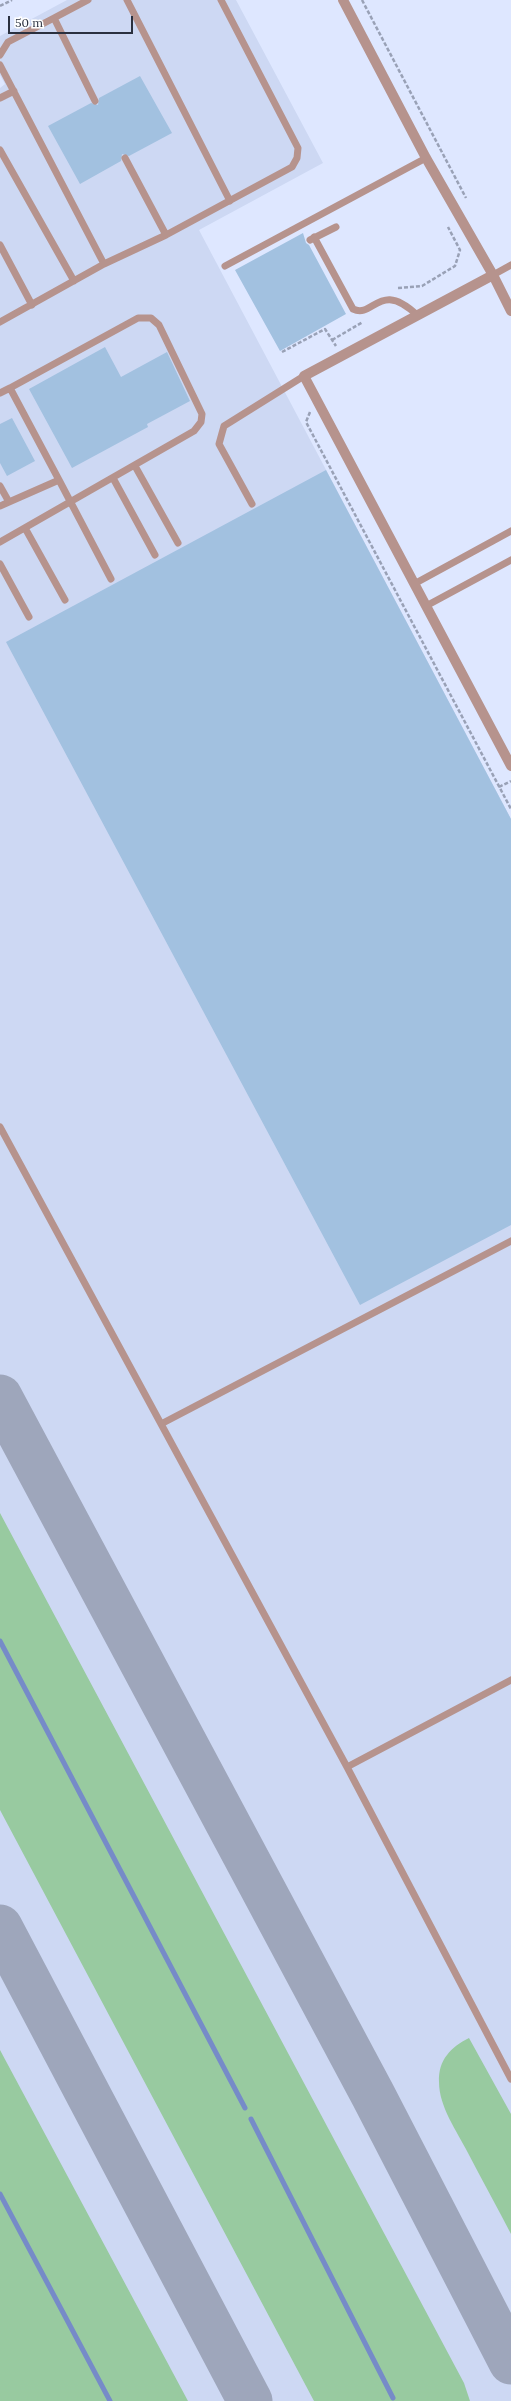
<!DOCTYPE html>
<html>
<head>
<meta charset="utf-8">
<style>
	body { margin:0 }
	#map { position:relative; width:511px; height:2401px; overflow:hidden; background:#dee7ff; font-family:Lora,serif }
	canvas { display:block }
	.scale { position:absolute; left:8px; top:16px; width:125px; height:18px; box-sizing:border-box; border:2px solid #2a303f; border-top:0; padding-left:5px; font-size:12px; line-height:14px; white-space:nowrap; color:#2a303f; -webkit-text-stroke:3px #fff; paint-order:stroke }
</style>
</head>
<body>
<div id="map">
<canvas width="511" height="2401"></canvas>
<div class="scale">50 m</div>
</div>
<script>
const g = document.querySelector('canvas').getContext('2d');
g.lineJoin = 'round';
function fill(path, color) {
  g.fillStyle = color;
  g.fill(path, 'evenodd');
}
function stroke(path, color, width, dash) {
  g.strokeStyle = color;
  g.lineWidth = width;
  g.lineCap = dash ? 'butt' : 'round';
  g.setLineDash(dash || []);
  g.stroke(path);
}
const built = new Path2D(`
	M 67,0 L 236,0 L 323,163 L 199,230 L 511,819 L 511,2401 L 0,2401 L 0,88 L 5,84 L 0,75 L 0,36 Z`);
const green = new Path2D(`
	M 0,1513 L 464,2383 L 470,2401 L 314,2401 L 0,1810 Z
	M 469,2038 L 511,2114 L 511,2234 C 497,2207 482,2180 468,2153 C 457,2131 439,2107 439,2082 C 438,2060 451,2047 469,2038 Z
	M 0,2050 L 188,2401 L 0,2401 Z`);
const stream = new Path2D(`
	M 0,1641 L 245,2108
	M 251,2119 L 393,2398
	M 0,2194 L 110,2401`);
const taxiway = new Path2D(`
	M 0,1397 L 373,2095 L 511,2362
	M 0,1927 L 250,2401`);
const building = new Path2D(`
	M 140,76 L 172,133 L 129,156 L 122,154 L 121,161 L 80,184 L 48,126 L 91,103 L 98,105 L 99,98 Z
	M 303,233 L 306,243 L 309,245 L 346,314 L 280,351 L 235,270 Z
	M 105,347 L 121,377 L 167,352 L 190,401 L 147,424 L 148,427 L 72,468 L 29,389 Z
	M 12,418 L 35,461 L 7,476 L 0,463 L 0,424 Z
	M 326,470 L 511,819 L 511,1225 L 360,1305 L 6,642 Z`);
const path = new Path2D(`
	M 362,0 L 466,198
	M 0,6 L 12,0
	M 398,288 L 422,286 L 455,266 L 460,250 L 448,227
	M 332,340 L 363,322
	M 282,352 L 325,329 L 336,346
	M 310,412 L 306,422 L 511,809
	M 499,787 L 511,781`);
const lane = new Path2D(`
	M 127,0 L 230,201
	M 54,18 L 88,0
	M 0,55 L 8,42 L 54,18 L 95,101
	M 0,65 L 104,264
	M 0,98 L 14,91
	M 0,150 L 74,281
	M 125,158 L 166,235
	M 314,237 L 353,309 C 374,319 379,279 417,315
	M 310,240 L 336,227
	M 0,245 L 32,305
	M 225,266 L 426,158
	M 493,275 L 511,265
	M 0,322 L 104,264 L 166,235 L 292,167 L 297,158 L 298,148 L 221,0
	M 0,393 L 10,388
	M 135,466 L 178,543
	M 113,478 L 155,555
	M 0,486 L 9,502 L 59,480 L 111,579
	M 252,504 L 219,444 L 224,426 L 304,376
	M 0,506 L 9,502
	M 25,528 L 65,600
	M 0,542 L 194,431 L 201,422 L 202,414 L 159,325 L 151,318 L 138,318 L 10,388 L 59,480
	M 0,564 L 29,617
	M 414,584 L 511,531
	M 426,606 L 511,560
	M 0,1127 L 347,1767 L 511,2079
	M 161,1424 L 511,1241
	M 347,1767 L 511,1680`);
const street = new Path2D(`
	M 343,0 L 426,158 L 493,275 L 304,376 L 511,766
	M 493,275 L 511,311`);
fill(built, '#cdd8f3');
fill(green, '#98caa0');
stroke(stream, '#768bc8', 5);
stroke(taxiway, '#9ea6bb', 45);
fill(building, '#a2c1e0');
stroke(path, '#99a1b6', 2.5, [4, 2]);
stroke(lane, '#b6938d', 7);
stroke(street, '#b6938d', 10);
</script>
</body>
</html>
